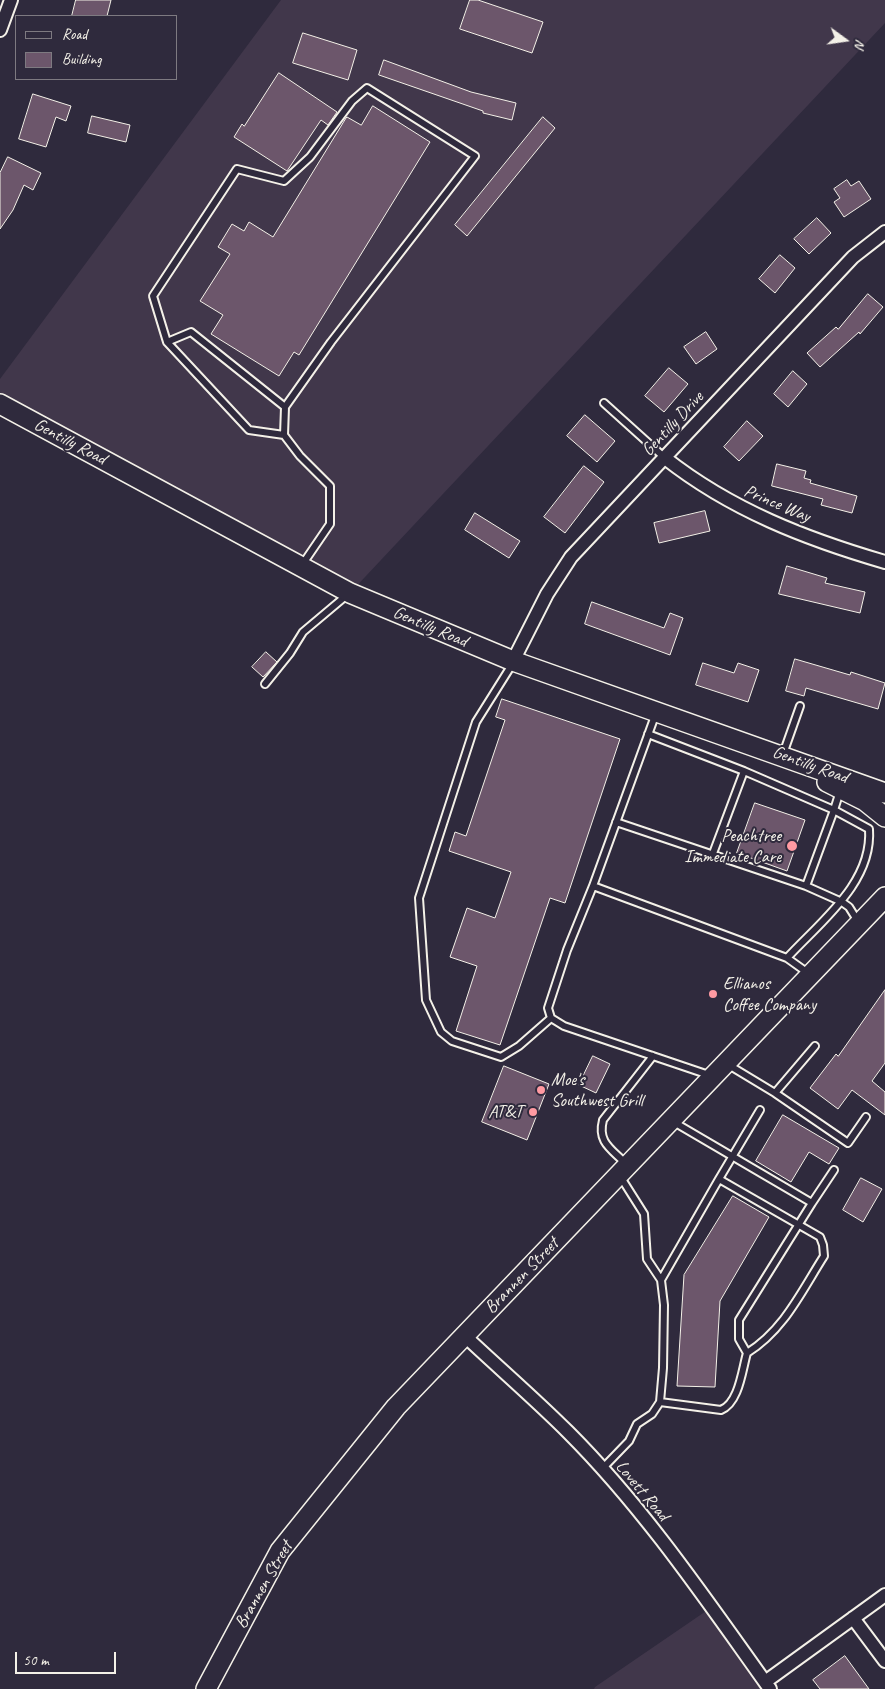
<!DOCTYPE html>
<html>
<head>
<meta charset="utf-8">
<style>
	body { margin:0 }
	#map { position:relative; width:885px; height:1689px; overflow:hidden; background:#2f2a3d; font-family:Caveat,sans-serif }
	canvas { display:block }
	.legend { position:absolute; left:15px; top:15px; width:162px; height:65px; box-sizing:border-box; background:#2f2a3d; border:1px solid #7e7a81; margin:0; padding:6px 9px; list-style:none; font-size:15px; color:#f4f1e8 }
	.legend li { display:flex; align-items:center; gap:10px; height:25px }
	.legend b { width:25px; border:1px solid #7e7a81 }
	.north { position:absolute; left:820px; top:15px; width:50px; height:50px; -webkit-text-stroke:4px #2f2a3d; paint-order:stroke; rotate:104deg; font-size:14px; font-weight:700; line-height:20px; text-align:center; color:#f4f1e8 }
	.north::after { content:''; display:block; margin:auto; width:18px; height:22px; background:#f4f1e8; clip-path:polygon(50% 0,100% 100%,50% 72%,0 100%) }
	.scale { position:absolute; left:15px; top:1652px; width:101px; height:22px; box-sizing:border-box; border:2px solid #f4f1e8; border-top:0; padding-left:6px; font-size:15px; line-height:18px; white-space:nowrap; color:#f4f1e8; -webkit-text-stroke:4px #2f2a3d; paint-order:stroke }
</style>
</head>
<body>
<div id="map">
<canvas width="885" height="1689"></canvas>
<ul class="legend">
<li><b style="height:6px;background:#2f2a3d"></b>Road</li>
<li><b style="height:14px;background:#6c566b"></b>Building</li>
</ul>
<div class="north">N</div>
<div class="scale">50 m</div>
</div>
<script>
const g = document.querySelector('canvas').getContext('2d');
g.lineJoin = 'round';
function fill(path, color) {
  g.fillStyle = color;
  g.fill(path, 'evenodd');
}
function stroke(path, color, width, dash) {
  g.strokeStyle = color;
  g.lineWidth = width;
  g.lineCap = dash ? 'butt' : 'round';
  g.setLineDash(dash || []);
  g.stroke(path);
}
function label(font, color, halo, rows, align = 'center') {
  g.font = font + ' Caveat,sans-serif';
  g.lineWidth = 4;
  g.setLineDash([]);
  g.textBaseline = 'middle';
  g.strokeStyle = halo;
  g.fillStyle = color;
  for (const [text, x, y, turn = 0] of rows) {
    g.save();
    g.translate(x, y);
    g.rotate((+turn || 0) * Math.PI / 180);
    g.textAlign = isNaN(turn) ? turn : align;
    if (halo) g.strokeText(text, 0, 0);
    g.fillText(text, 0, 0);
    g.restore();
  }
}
const built = new Path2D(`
	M 281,0 L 885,0 L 885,23 L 350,593 L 0,404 L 0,379 Z
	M 712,1607 L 770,1689 L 594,1689 L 595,1687 Z`);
const building = new Path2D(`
	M 76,0 L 111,0 L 107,16 L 72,16 Z
	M 470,0 L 478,0 L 543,22 L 532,53 L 460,29 Z
	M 303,33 L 357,50 L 348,80 L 293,63 Z
	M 384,60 L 471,92 L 516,103 L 512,120 L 483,113 L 483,111 L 379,75 Z
	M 279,73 L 337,112 L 328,125 L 321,120 L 287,171 L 234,137 L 242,124 L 244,126 Z
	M 33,94 L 71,106 L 66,121 L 56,117 L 46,147 L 19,139 Z
	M 373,106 L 430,142 L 299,355 L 294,352 L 279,376 L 211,334 L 223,315 L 200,301 L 230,254 L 218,247 L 232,224 L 244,231 L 249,222 L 273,237 L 346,118 L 347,117 L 361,125 Z
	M 92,116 L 130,125 L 126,142 L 88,133 Z
	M 543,117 L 555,128 L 467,236 L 455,225 Z
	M 8,157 L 41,173 L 33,190 L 24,185 L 13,210 L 0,229 L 0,173 Z
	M 847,180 L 851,186 L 859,181 L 871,199 L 844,217 L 834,202 L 840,198 L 834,189 Z
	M 817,218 L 831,233 L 809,254 L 794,239 Z
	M 780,255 L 795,268 L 775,293 L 759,279 Z
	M 868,294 L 883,307 L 860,334 L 859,332 L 820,367 L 807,353 L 836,327 L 838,329 Z
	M 706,332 L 717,349 L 696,364 L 684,347 Z
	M 669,368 L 688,384 L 664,412 L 645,396 Z
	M 793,371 L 807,384 L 788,407 L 774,394 Z
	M 585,415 L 615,441 L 597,462 L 567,436 Z
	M 747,421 L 763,436 L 739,461 L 724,447 Z
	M 777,464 L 806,471 L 804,478 L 811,480 L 810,483 L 857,496 L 852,513 L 821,505 L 823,499 L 772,486 Z
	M 584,466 L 604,482 L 565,533 L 544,517 Z
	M 705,511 L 710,531 L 659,543 L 654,523 Z
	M 475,513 L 520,541 L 509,558 L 465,530 Z
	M 787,566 L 827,578 L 825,583 L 865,592 L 860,613 L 779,594 Z
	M 592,602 L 664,628 L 670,613 L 683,618 L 670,655 L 585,624 Z
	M 266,652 L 277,662 L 263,677 L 252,667 Z
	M 795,659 L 850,675 L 851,672 L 885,683 L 878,709 L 806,688 L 804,696 L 786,691 Z
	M 703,663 L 734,673 L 738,663 L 759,670 L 748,702 L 696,685 Z
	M 502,699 L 620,739 L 565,903 L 550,898 L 500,1045 L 456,1031 L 477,966 L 450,957 L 467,908 L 495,918 L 511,872 L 449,851 L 455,832 L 466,836 L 505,720 L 496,717 Z
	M 755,803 L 805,820 L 787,871 L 737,853 Z
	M 885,990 L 885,1063 L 872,1081 L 885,1092 L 885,1115 L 852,1090 L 838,1109 L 810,1088 L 836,1054 L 838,1056 Z
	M 593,1056 L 610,1064 L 596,1093 L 579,1085 Z
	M 504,1066 L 549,1084 L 527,1140 L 482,1122 Z
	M 783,1115 L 839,1148 L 829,1164 L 809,1152 L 791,1182 L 756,1161 Z
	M 861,1178 L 882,1189 L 863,1222 L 843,1210 Z
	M 733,1196 L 769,1217 L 720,1301 L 715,1387 L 677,1386 L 684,1275 Z
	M 845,1656 L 869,1689 L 820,1689 L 813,1680 Z`);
const lane = new Path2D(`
	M 167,342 L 191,332 L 285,407
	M 604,403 L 665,458
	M 284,435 L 249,430 L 167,342 L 153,296 L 237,169 L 284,181 L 310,157 L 352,101 L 367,88 L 475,156 L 331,342 L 285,407 L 284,435 L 300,456 L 330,486 L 330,524 L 302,565
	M 513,663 L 476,722 L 419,898 L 426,1000 L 441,1032 L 452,1041 L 501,1057 L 519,1046 L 551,1018
	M 265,684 L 290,653 L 303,632 L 347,595
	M 656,713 L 593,886 L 787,958 L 808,973
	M 648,734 L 744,771
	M 783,754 L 800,706
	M 616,822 L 806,886 L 842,902 L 849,907 L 859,923
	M 712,856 L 744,771 L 834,810 L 840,791
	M 593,886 L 567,950 L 548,1008 L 551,1018 L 564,1026 L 709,1075
	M 787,958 C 820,922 873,883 869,829 L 834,810 L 806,886
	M 727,1064 L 775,1093 L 848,1143 L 866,1117
	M 775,1093 L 815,1046
	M 672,1121 L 812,1203 L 739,1320 L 739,1339 L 747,1353
	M 627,1165 C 612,1149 597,1143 603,1120 L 653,1056
	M 719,1179 L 760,1110
	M 812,1203 L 834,1170
	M 660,1402 L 721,1410 C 739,1403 742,1370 747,1353 C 784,1330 801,1292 824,1256 L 823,1245 L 820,1237 L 719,1179 L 661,1280
	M 602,1469 L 629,1441 L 637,1424 L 652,1414 L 660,1402 L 663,1368 L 664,1305 L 661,1280 L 647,1259 L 644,1214 L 620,1176`);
const street = new Path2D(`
	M 0,30 L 11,0
	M 665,458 C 731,510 806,539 885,562
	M 513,661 L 547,594 L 571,557 L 853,257 L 885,232
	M 465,1336 C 499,1368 535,1399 568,1432 C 645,1509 707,1601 770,1689
	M 853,1618 L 885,1661
	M 765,1682 L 885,1595`);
const secondary = new Path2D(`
	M 0,404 L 350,593 L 513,661 L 885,793
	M 827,782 L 865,801 L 885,817
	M 206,1689 L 280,1551 L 396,1407 L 885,897`);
const markers = [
	[792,846,6,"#ff9aa2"],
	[713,994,5,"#ff9aa2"],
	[541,1090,5,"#ff9aa2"],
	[533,1112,5,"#ff9aa2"]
];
const streetNames = [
	["Gentilly Drive",673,424,-47],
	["Gentilly Road",70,442,28],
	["Prince Way",777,504,23],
	["Gentilly Road",430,627,23],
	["Gentilly Road",810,765,20],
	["Brannen Street",522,1276,-46],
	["Lovett Road",642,1491,50],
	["Brannen Street",264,1585,-60]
];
const poiNames = [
	["Peachtree",781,836],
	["Immediate Care",781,857],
	["Ellianos",723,984,"left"],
	["Coffee Company",723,1005,"left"],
	["Moe's",551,1080,"left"],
	["Southwest Grill",551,1101,"left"],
	["AT&T",523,1112]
];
fill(built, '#41374b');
fill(building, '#6c566b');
stroke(building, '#f4f1e8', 1);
stroke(lane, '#f4f1e8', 10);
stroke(street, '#f4f1e8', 16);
stroke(secondary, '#f4f1e8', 22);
stroke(lane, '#2f2a3d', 6);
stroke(street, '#2f2a3d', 12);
stroke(secondary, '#2f2a3d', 19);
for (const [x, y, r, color] of markers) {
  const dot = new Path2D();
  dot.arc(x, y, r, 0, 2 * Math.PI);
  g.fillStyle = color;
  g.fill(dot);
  stroke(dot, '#2f2a3d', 2);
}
label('18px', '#f4f1e8', '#2f2a3d', streetNames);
label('18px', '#f4f1e8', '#2f2a3d', poiNames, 'right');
</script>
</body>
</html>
